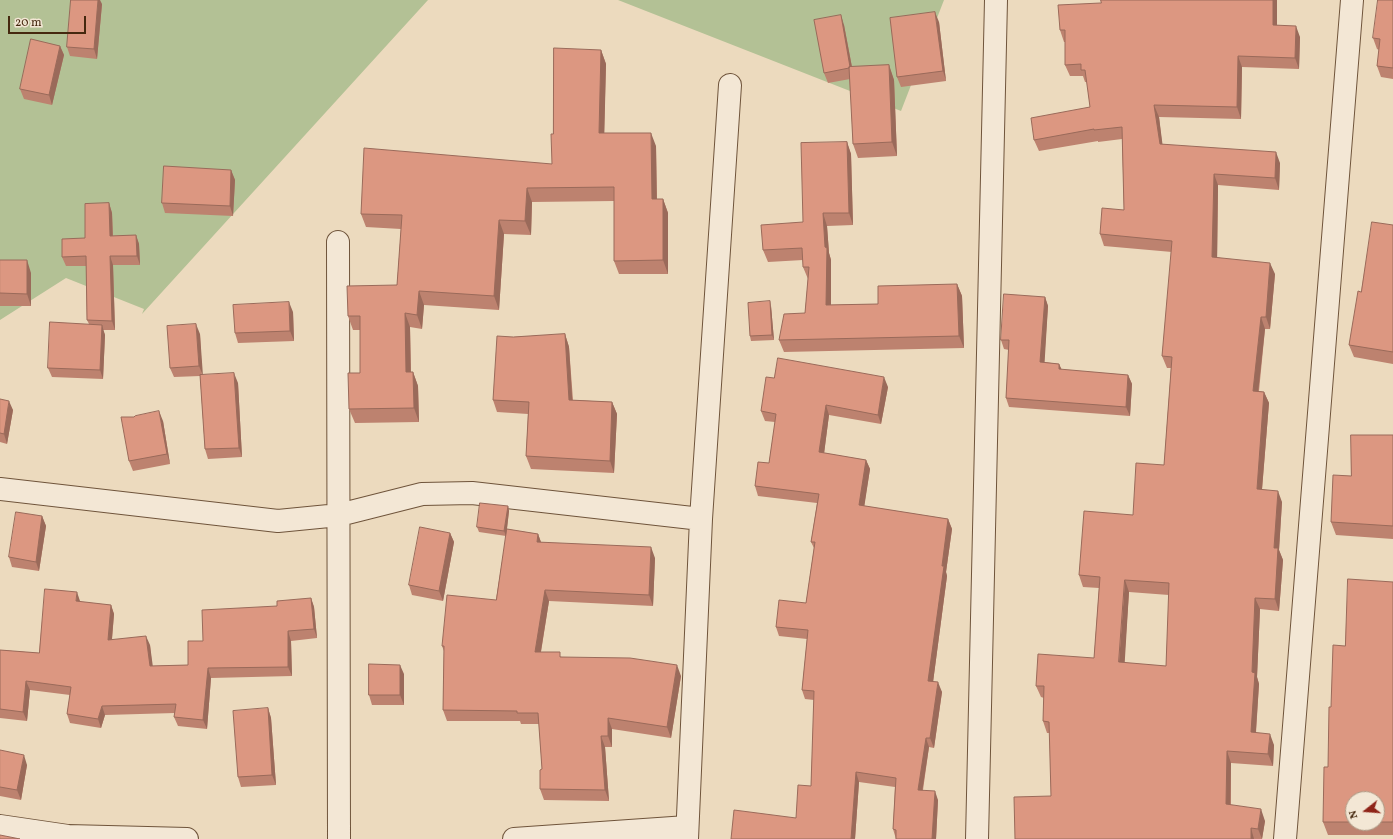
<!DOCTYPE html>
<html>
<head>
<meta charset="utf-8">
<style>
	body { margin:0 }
	#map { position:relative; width:1393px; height:839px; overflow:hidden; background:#ecdabe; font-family:Vollkorn,serif }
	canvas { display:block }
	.north { position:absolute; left:1345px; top:791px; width:40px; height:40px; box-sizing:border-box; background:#f3e7d5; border:1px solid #ad9b86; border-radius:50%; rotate:253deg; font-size:11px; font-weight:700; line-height:16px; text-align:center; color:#45280f }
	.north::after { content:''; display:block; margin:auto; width:14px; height:18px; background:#8f2418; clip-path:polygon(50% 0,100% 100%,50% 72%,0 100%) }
	.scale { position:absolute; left:8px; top:16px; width:78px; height:18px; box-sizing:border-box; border:2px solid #45280f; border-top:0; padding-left:5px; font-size:12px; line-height:14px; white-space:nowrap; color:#45280f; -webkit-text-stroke:3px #f3e7d5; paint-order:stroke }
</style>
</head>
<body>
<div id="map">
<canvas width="1393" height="839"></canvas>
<div class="north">N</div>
<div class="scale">20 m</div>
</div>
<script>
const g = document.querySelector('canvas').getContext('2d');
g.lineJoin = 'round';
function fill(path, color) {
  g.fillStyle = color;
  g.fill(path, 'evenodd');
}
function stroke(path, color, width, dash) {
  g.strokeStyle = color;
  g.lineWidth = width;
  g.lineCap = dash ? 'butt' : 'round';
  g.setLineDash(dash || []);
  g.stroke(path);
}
const green = new Path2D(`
	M 0,0 L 428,0 L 142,314 L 144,309 L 66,278 L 0,320 Z
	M 618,0 L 944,0 L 901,111 Z`);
const minor = new Path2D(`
	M 338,242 L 339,839
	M 0,489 L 278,521 L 339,515 L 422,494 L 472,493 L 701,519
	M 0,826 L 68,836 L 187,839
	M 514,839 L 687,827
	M 687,839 L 701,519 L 730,85
	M 977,839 L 996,0
	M 1285,839 L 1352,0`);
const wall = new Path2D(`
	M 1101,0 L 1277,0 L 1277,25 L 1300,37 L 1299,69 L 1242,67 L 1241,119 L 1159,117 L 1162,144 L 1280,163 L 1279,190 L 1218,185 L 1217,257 L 1275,274 L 1270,329 L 1265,329 L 1259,391 L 1264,392 L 1269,403 L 1262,490 L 1282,502 L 1279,550 L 1283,560 L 1279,611 L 1260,609 L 1257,677 L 1259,684 L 1256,733 L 1274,745 L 1273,766 L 1231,763 L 1231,805 L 1265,821 L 1262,839 L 1015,839 L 1051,796 L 1050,733 L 1047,733 L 1043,721 L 1044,698 L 1041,697 L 1036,686 L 1094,658 L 1099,588 L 1083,587 L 1079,575 L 1133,515 L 1164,465 L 1171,368 L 1167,368 L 1162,356 L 1172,252 L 1104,246 L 1100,234 L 1124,210 L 1122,139 L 1098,142 L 1098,141 L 1039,151 L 1034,140 L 1090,107 L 1087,82 L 1085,82 L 1083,76 L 1070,76 L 1065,65 L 1065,42 L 1064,42 L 1060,30 L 1101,3 ZM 1129,592 L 1169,595 L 1166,666 L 1124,663 Z
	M 1393,0 L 1393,79 L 1381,77 L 1377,66 L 1379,50 L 1377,49 L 1373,38 Z
	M 102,4 L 97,59 L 70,56 L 67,47 Z
	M 939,22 L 946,81 L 901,87 L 897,77 Z
	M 844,25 L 852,67 L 889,65 L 894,80 L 897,156 L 858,158 L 853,144 L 850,79 L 828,83 L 824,73 Z
	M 60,46 L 64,55 L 52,105 L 24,99 L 20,89 Z
	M 601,50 L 606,64 L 604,133 L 656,146 L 657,199 L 663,199 L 668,213 L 668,274 L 619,274 L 614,261 L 614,201 L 532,202 L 531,235 L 504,234 L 499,310 L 424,305 L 422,329 L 410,327 L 411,372 L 413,372 L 418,386 L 419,422 L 355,423 L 349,409 L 360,373 L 360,330 L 353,330 L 348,316 L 397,285 L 401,229 L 366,227 L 361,214 L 552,164 L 553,134 Z
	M 847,142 L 851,154 L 853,225 L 827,226 L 829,253 L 831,260 L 831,305 L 878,304 L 957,284 L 962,296 L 964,348 L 784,352 L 779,340 L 805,313 L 808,279 L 803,267 L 803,260 L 768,262 L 763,250 L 803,222 Z
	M 231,170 L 235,180 L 233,216 L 165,213 L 162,203 Z
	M 109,203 L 112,213 L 113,236 L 136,235 L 139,244 L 140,265 L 113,265 L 115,330 L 103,330 L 105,335 L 103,379 L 52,377 L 48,368 L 89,324 L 87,320 L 86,266 L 66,266 L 62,257 L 85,238 Z
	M 1393,225 L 1393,364 L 1354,357 L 1349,345 L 1361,292 Z
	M 0,260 L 31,273 L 31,306 L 0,306 Z
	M 1045,297 L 1048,306 L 1044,362 L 1059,364 L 1062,370 L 1128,375 L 1132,384 L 1130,416 L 1009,407 L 1006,398 L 1009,350 L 1004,349 L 1001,340 Z
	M 771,306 L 774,340 L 751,341 L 750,336 Z
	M 293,312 L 294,341 L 238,343 L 235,333 Z
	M 200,334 L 202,375 L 238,383 L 242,457 L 208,459 L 205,449 L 200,376 L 174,377 L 170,368 Z
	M 565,334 L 569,347 L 573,400 L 612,402 L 617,414 L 614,473 L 531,469 L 526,456 L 528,414 L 497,412 L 493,400 L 513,337 Z
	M 774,378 L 888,387 L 881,424 L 829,415 L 824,453 L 866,460 L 870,469 L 864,506 L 948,519 L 952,529 L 946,572 L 947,576 L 933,682 L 942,692 L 934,748 L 929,747 L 923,790 L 938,800 L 936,839 L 896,839 L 893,829 L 895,787 L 859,782 L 855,839 L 731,839 L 796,818 L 811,786 L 814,700 L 805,699 L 802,690 L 807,639 L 779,636 L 776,627 L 806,603 L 814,548 L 811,542 L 817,503 L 758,496 L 755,486 L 769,463 L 775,422 L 765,421 L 761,411 Z
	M 0,399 L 13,410 L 7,444 L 0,442 Z
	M 163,421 L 170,464 L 133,471 L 129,461 Z
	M 1393,435 L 1393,539 L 1336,535 L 1331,522 L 1351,476 Z
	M 508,506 L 509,511 L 507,529 L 538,534 L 541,542 L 655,558 L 653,606 L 549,601 L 541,652 L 562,657 L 681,676 L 671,738 L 612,729 L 612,747 L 605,747 L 609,801 L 544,800 L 540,789 L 542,769 L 539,724 L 521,724 L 520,721 L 447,721 L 443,710 L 444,651 L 442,646 L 496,600 L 506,536 L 479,532 L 477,527 Z
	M 42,516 L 46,526 L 39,571 L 12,567 L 9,557 Z
	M 450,533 L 454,542 L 443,601 L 412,595 L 409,585 Z
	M 1393,582 L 1393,835 L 1328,835 L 1323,822 L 1328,767 L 1331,707 L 1345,646 ZM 1353,799 L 1377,799 L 1377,823 L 1353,823 Z
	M 311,598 L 314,607 L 317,638 L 291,641 L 292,676 L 211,678 L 207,729 L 178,726 L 174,717 L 175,713 L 105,715 L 101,728 L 70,723 L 67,714 L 70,695 L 30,690 L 27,721 L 0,718 L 0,650 L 39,653 L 80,602 L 111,605 L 114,614 L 112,640 L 150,645 L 152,666 L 188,665 L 203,641 L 277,606 Z
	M 404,674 L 404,705 L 372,705 L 369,695 Z
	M 268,708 L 271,718 L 276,785 L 241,787 L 238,777 Z
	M 0,750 L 27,765 L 21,800 L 0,796 Z`);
const shadedWall = new Path2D(`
	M 98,0 L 100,0 L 102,4 L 97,59 L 94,49 Z
	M 1273,0 L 1277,0 L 1277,37 L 1273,25 Z
	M 935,12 L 939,22 L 946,81 L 943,71 Z
	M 841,15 L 844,25 L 854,78 L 850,68 Z
	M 1296,26 L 1300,37 L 1299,69 L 1295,58 Z
	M 60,46 L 64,55 L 52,105 L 49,95 Z
	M 601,50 L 606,64 L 604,147 L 599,133 Z
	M 1238,56 L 1242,67 L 1241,119 L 1237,107 Z
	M 889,65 L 894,80 L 897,156 L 892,142 Z
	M 1154,105 L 1159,117 L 1164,156 L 1160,144 Z
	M 651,133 L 656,146 L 657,213 L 652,199 Z
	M 847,142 L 851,154 L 853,225 L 849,213 Z
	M 1276,152 L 1280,163 L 1279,190 L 1275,178 Z
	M 231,170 L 235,180 L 233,216 L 230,206 Z
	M 1214,174 L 1218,185 L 1217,268 L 1212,257 Z
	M 527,188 L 532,202 L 531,235 L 525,221 Z
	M 663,199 L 668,213 L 668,274 L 663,260 Z
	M 109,203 L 112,213 L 113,246 L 110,236 Z
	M 823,213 L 827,226 L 829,253 L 831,260 L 831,317 L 826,305 L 825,247 Z
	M 499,220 L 504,234 L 499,310 L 494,296 Z
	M 136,235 L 139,244 L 140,265 L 137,256 Z
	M 110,256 L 113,265 L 115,330 L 112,321 Z
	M 27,260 L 31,273 L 31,306 L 27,294 Z
	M 1270,263 L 1275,274 L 1270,329 L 1266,317 Z
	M 957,284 L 962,296 L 964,348 L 959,336 Z
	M 419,291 L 424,305 L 422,329 L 417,315 Z
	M 1045,297 L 1048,306 L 1044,372 L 1040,362 Z
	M 770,301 L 771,306 L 774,340 L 772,335 Z
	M 289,302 L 293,312 L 294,341 L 290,331 Z
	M 405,313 L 410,327 L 411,386 L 406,372 Z
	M 1261,317 L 1265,329 L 1257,402 L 1253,391 Z
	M 196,324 L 200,334 L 203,376 L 199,366 Z
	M 102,325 L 105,335 L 103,379 L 100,370 Z
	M 565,334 L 569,347 L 573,412 L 569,400 Z
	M 1059,364 L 1063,373 L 1059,369 Z
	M 413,372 L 418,386 L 419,422 L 414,408 Z
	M 234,373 L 238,383 L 242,457 L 239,448 Z
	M 1128,375 L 1132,384 L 1130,416 L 1126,407 Z
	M 884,377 L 888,387 L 881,424 L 878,415 Z
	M 1264,392 L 1269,403 L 1261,501 L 1257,489 Z
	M 9,401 L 13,410 L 7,444 L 4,434 Z
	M 612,402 L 617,414 L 614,473 L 610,461 Z
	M 826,405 L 829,415 L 823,462 L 819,452 Z
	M 159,411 L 163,421 L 170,464 L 167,454 Z
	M 866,460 L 870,469 L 863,515 L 859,505 Z
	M 1278,491 L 1282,502 L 1279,550 L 1283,560 L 1279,611 L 1275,599 L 1274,548 Z
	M 508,506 L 509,511 L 506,536 L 504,531 Z
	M 42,516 L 46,526 L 39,571 L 36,562 Z
	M 948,519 L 952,529 L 946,572 L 947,576 L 932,690 L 928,681 L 942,566 Z
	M 450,533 L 454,542 L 443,601 L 439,591 Z
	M 538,534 L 542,545 L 537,542 Z
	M 651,547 L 655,558 L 653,606 L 649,595 Z
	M 1125,580 L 1129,592 L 1124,674 L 1119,662 Z
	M 545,590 L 549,601 L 539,663 L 535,652 Z
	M 77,592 L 80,601 L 79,610 L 76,601 Z
	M 311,598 L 314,607 L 317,638 L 314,629 Z
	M 1255,598 L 1260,609 L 1257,677 L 1259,684 L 1255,744 L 1251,732 L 1252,672 Z
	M 111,605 L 114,614 L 111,649 L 108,640 Z
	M 288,631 L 291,641 L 292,676 L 288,667 Z
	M 146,636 L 150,645 L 154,675 L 150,666 Z
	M 400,665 L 404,674 L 404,705 L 400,695 Z
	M 677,665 L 681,676 L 671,738 L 667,727 Z
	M 208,668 L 211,678 L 207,729 L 203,720 Z
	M 26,681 L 30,690 L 27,721 L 23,712 Z
	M 938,682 L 942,692 L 934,748 L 930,738 Z
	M 102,706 L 105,715 L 101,728 L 98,719 Z
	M 268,708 L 271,718 L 276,785 L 272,775 Z
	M 608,718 L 612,729 L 612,747 L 608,736 Z
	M 1270,734 L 1274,745 L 1273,766 L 1268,754 Z
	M 601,736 L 605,747 L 609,801 L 605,790 Z
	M 926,738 L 929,747 L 921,799 L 918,790 Z
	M 1227,751 L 1231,763 L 1230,816 L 1226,804 Z
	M 24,755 L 27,765 L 21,800 L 17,790 Z
	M 856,772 L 859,782 L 855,839 L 851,839 Z
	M 935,791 L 938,800 L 936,839 L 932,839 Z
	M 1261,809 L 1265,821 L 1262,839 L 1258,829 Z
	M 1251,828 L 1254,839 L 1251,839 Z`);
const building = new Path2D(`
	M 71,0 L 98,0 L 94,49 L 67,47 Z
	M 1101,0 L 1273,0 L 1273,25 L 1296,26 L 1295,58 L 1238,56 L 1237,107 L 1154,105 L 1160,144 L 1276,152 L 1275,178 L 1214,174 L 1212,257 L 1270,263 L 1266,317 L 1261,317 L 1253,391 L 1264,392 L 1257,489 L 1278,491 L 1274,548 L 1278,548 L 1275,599 L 1255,598 L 1252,672 L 1255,673 L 1251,732 L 1270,734 L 1268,754 L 1227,751 L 1226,804 L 1261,809 L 1258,829 L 1251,828 L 1251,839 L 1015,839 L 1014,797 L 1051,796 L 1049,722 L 1043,721 L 1044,686 L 1036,686 L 1038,654 L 1094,658 L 1100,577 L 1079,575 L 1084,511 L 1133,515 L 1136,463 L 1164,465 L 1172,357 L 1162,356 L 1172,241 L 1100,234 L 1102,208 L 1124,210 L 1122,127 L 1094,130 L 1094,129 L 1034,140 L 1031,118 L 1090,107 L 1085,70 L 1081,70 L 1081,64 L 1065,65 L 1065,30 L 1060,30 L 1058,5 L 1101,3 ZM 1125,580 L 1169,583 L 1166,666 L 1119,662 Z
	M 1378,0 L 1393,0 L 1393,68 L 1377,66 L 1380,39 L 1373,38 Z
	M 935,12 L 943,71 L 897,77 L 890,18 Z
	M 841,15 L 850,67 L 849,67 L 849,68 L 824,73 L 814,20 Z
	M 31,39 L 60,46 L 49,95 L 20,89 Z
	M 554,48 L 601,50 L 599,133 L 651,133 L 652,199 L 663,199 L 663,260 L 614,261 L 614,187 L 527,188 L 525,221 L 499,220 L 494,296 L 419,291 L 417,315 L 405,313 L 406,372 L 413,372 L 414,408 L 349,409 L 348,373 L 360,373 L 360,316 L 348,316 L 347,286 L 397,285 L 402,215 L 361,214 L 364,148 L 552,164 L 551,134 L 553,134 Z
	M 889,65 L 892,142 L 853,144 L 849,67 Z
	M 847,142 L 849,213 L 823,213 L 825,247 L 827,248 L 826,305 L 878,304 L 878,286 L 957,284 L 959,336 L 779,340 L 784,314 L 805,313 L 809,267 L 803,267 L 802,248 L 763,250 L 761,225 L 803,222 L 801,143 Z
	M 164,166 L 231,170 L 230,206 L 162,203 Z
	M 109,203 L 110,236 L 136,235 L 137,256 L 110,256 L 112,321 L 87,320 L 86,256 L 62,257 L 62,239 L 85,238 L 85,204 Z
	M 1372,222 L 1393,225 L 1393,352 L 1349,345 L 1358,291 L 1361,292 Z
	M 0,260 L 27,260 L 27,294 L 0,293 Z
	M 1004,294 L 1045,297 L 1040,362 L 1059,364 L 1059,369 L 1128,375 L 1126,407 L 1006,398 L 1009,340 L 1001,340 Z
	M 770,301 L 772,335 L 750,336 L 748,303 Z
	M 289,302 L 290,331 L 235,333 L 233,305 Z
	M 50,322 L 102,325 L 100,370 L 48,368 Z
	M 196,324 L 199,366 L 170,368 L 167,326 Z
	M 565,334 L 569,400 L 612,402 L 610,461 L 526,456 L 529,402 L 493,400 L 497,336 L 513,337 Z
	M 778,358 L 884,377 L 878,415 L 826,405 L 819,452 L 866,460 L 859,505 L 948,519 L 942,566 L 944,566 L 928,681 L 938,682 L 930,738 L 926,738 L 918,790 L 935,791 L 932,839 L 896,839 L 896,830 L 893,829 L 896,778 L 856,772 L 851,839 L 731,839 L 734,810 L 796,818 L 798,785 L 811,786 L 814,691 L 802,690 L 808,630 L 776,627 L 779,600 L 806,603 L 815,542 L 811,542 L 819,494 L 755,486 L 758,462 L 769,463 L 776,414 L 761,411 L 766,377 L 774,378 Z
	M 234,373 L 239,448 L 205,449 L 200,375 Z
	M 0,399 L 9,401 L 4,434 L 0,433 Z
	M 159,411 L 167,454 L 129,461 L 121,417 L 134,417 L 135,416 Z
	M 1351,435 L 1393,435 L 1393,526 L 1331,522 L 1333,475 L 1351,476 Z
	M 480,503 L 508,506 L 504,531 L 477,527 Z
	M 16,512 L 42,516 L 36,562 L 9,557 Z
	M 420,527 L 450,533 L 439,591 L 409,585 Z
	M 507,529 L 538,534 L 537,542 L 651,547 L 649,595 L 545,590 L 535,652 L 560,652 L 560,657 L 630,658 L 677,665 L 667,727 L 608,718 L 608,736 L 601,736 L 605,790 L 540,789 L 540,770 L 542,769 L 538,713 L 517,713 L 517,711 L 443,710 L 444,646 L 442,646 L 447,595 L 496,600 Z
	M 1348,579 L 1393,582 L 1393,822 L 1377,822 L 1377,799 L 1353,799 L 1353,822 L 1323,822 L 1324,767 L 1328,767 L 1329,707 L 1331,707 L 1333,645 L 1345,646 Z
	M 45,589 L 77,592 L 76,601 L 111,605 L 108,640 L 146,636 L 150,666 L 188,665 L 188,641 L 203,641 L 202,610 L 277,606 L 277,601 L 311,598 L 314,629 L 288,631 L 288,667 L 208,668 L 203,720 L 174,717 L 176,704 L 102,706 L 98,719 L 67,714 L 71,687 L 26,681 L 23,712 L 0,709 L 0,650 L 39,653 Z
	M 369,664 L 400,665 L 400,695 L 369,695 Z
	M 268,708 L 272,775 L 238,777 L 233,711 Z
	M 0,750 L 24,755 L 17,790 L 0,787 Z
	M 0,835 L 20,839 L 0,839 Z`);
fill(green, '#b3c195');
stroke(minor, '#6f543b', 24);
stroke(minor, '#f3e7d5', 22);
fill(wall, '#bd826f');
fill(shadedWall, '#9a6a5a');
fill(building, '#dc9781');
stroke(building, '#9a6a5a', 1);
</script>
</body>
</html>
